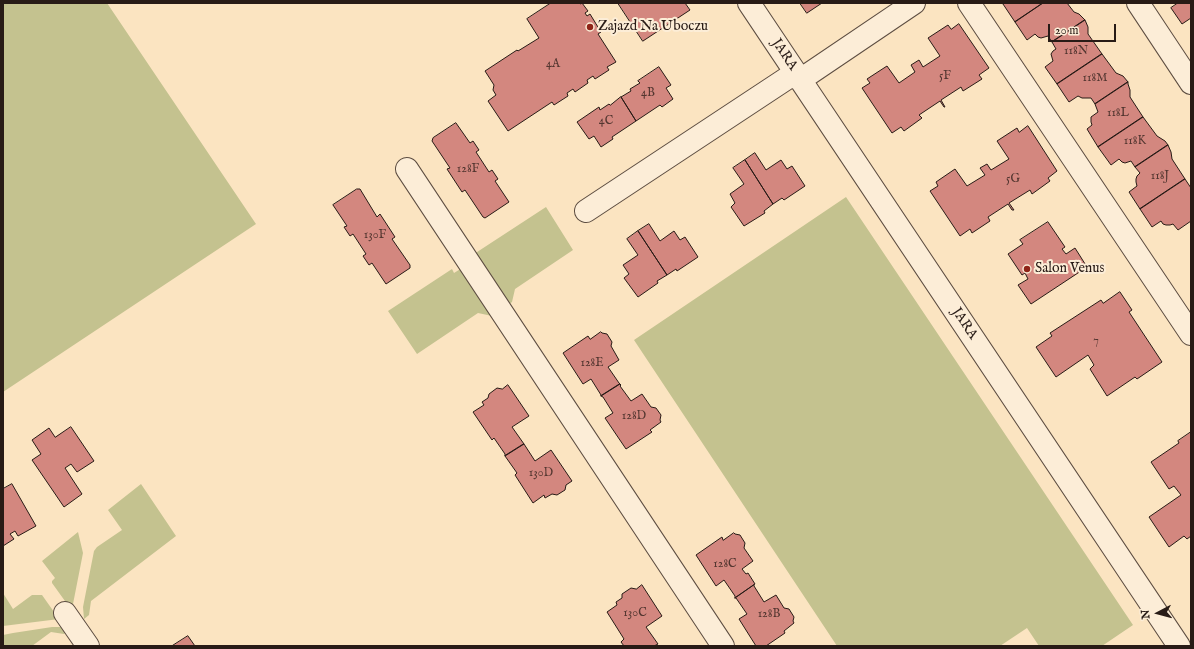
<!DOCTYPE html>
<html>
<head>
<meta charset="utf-8">
<style>
	body { margin:0 }
	#map { position:relative; width:1194px; height:649px; overflow:hidden; background:#fbe4c1; font-family:"IM FELL English",serif }
	canvas { display:block }
	.frame { position:absolute; inset:0; border:4px solid #281b16; pointer-events:none }
	.north { position:absolute; left:1138px; top:593px; width:40px; height:40px; -webkit-text-stroke:3px #fcedd7; paint-order:stroke; rotate:264deg; font-size:11px; font-weight:700; line-height:16px; text-align:center; color:#281b16 }
	.north::after { content:''; display:block; margin:auto; width:14px; height:18px; background:#281b16; clip-path:polygon(50% 0,100% 100%,50% 72%,0 100%) }
	.scale { position:absolute; left:1048px; top:24px; width:68px; height:18px; box-sizing:border-box; border:2px solid #281b16; border-top:0; padding-left:5px; font-size:12px; line-height:14px; white-space:nowrap; color:#281b16; -webkit-text-stroke:3px #fcedd7; paint-order:stroke }
</style>
</head>
<body>
<div id="map">
<canvas width="1194" height="649"></canvas>
<div class="frame"></div>
<div class="north">N</div>
<div class="scale">20 m</div>
</div>
<script>
const g = document.querySelector('canvas').getContext('2d');
g.lineJoin = 'round';
function fill(path, color) {
  g.fillStyle = color;
  g.fill(path, 'evenodd');
}
function stroke(path, color, width, dash) {
  g.strokeStyle = color;
  g.lineWidth = width;
  g.lineCap = dash ? 'butt' : 'round';
  g.setLineDash(dash || []);
  g.stroke(path);
}
function label(font, color, halo, rows, align = 'center') {
  g.font = font + ' "IM FELL English",serif';
  g.lineWidth = 4;
  g.setLineDash([]);
  g.textBaseline = 'middle';
  g.strokeStyle = halo;
  g.fillStyle = color;
  for (const [text, x, y, turn = 0] of rows) {
    g.save();
    g.translate(x, y);
    g.rotate((+turn || 0) * Math.PI / 180);
    g.textAlign = isNaN(turn) ? turn : align;
    if (halo) g.strokeText(text, 0, 0);
    g.fillText(text, 0, 0);
    g.restore();
  }
}
const green = new Path2D(`
	M 3,3 L 107,3 L 256,224 L 3,392 Z
	M 846,197 L 1133,625 L 1102,646 L 1039,646 L 1027,628 L 1000,646 L 837,646 L 634,340 Z
	M 546,207 L 573,250 L 515,289 L 512,302 L 508,305 L 474,254 Z
	M 462,268 L 492,316 L 478,313 L 417,354 L 388,311 L 452,269 L 454,273 Z
	M 141,484 L 176,536 L 91,601 L 89,615 L 84,619 L 83,607 L 94,551 L 97,547 L 122,530 L 108,510 Z
	M 78,532 L 83,553 L 73,604 L 70,608 L 52,583 L 52,581 L 55,578 L 42,561 Z
	M 3,593 L 13,609 L 32,595 L 42,595 L 59,619 L 3,626 Z
	M 52,627 L 61,627 L 67,632 L 64,634 L 51,632 L 32,646 L 3,646 L 3,635 L 13,633 Z`);
const building = new Path2D(`
	M 551,3 L 579,3 L 580,4 L 582,3 L 588,11 L 585,13 L 587,16 L 590,14 L 601,32 L 598,34 L 616,62 L 607,67 L 609,70 L 595,79 L 593,76 L 587,80 L 588,83 L 575,92 L 573,89 L 567,93 L 568,96 L 554,105 L 552,102 L 508,131 L 488,101 L 496,95 L 493,90 L 494,85 L 485,71 L 517,50 L 518,51 L 539,38 L 527,19 Z
	M 618,3 L 685,3 L 690,10 L 643,41 Z
	M 800,3 L 822,3 L 807,13 Z
	M 1004,3 L 1043,3 L 1015,22 L 1003,4 Z
	M 1043,3 L 1067,3 L 1074,12 L 1079,14 L 1085,20 L 1052,42 L 1048,36 L 1041,38 L 1038,37 L 1035,34 L 1027,40 L 1015,22 Z
	M 1178,3 L 1191,3 L 1191,18 L 1182,24 L 1171,8 Z
	M 1085,20 L 1088,27 L 1088,34 L 1102,54 L 1057,84 L 1045,67 L 1053,61 L 1051,54 L 1053,51 L 1056,49 L 1052,42 Z
	M 959,24 L 989,68 L 979,75 L 982,79 L 963,91 L 961,87 L 941,100 L 945,107 L 944,107 L 940,101 L 919,115 L 922,118 L 904,131 L 901,127 L 892,133 L 862,88 L 870,83 L 867,79 L 887,66 L 899,83 L 915,72 L 911,65 L 919,60 L 923,67 L 940,56 L 928,38 L 948,25 L 951,29 Z
	M 1102,54 L 1116,73 L 1123,76 L 1128,82 L 1095,104 L 1091,98 L 1082,98 L 1078,96 L 1069,102 L 1057,84 Z
	M 659,67 L 671,85 L 666,88 L 673,99 L 662,107 L 660,105 L 636,121 L 621,97 L 631,91 L 630,89 L 640,83 L 638,81 Z
	M 1128,82 L 1128,84 L 1130,90 L 1130,97 L 1143,117 L 1098,147 L 1087,129 L 1092,125 L 1091,122 L 1091,117 L 1098,112 L 1095,104 Z
	M 621,97 L 636,121 L 612,137 L 613,139 L 601,147 L 594,136 L 589,139 L 577,122 L 599,107 L 600,110 L 609,104 L 610,105 Z
	M 1143,117 L 1157,136 L 1165,141 L 1168,145 L 1135,167 L 1131,161 L 1125,163 L 1122,162 L 1119,159 L 1111,165 L 1098,147 Z
	M 456,123 L 470,143 L 473,141 L 479,150 L 476,152 L 489,172 L 492,170 L 498,179 L 495,181 L 509,202 L 485,218 L 483,217 L 465,190 L 462,192 L 447,169 L 450,168 L 432,141 L 433,138 Z
	M 1028,126 L 1057,171 L 1048,178 L 1050,181 L 1032,194 L 1030,190 L 1009,203 L 1014,210 L 1012,210 L 1008,204 L 988,217 L 990,221 L 972,233 L 970,229 L 960,236 L 930,191 L 938,186 L 936,182 L 955,169 L 967,186 L 985,175 L 980,168 L 987,164 L 991,170 L 1009,159 L 997,141 L 1017,128 L 1019,132 Z
	M 1168,145 L 1171,152 L 1172,159 L 1185,179 L 1140,209 L 1129,192 L 1137,186 L 1136,182 L 1136,179 L 1137,176 L 1140,173 L 1135,167 Z
	M 755,153 L 766,170 L 781,160 L 787,169 L 792,166 L 805,186 L 784,200 L 782,198 L 773,204 L 745,160 Z
	M 745,160 L 773,204 L 764,211 L 765,213 L 744,226 L 731,207 L 735,203 L 730,194 L 744,184 L 733,168 Z
	M 1185,179 L 1191,188 L 1191,221 L 1178,230 L 1173,224 L 1170,225 L 1166,225 L 1163,224 L 1161,221 L 1152,227 L 1140,209 Z
	M 357,189 L 360,189 L 377,217 L 380,214 L 395,237 L 392,239 L 410,265 L 410,268 L 386,284 L 372,263 L 369,265 L 363,256 L 366,254 L 353,234 L 350,236 L 344,227 L 347,226 L 333,205 Z
	M 1048,222 L 1065,247 L 1062,249 L 1066,254 L 1075,248 L 1087,267 L 1031,304 L 1018,285 L 1028,279 L 1025,273 L 1022,275 L 1008,254 L 1023,244 L 1020,240 Z
	M 649,224 L 660,241 L 674,231 L 680,240 L 685,237 L 698,257 L 677,271 L 676,269 L 667,275 L 638,231 Z
	M 638,231 L 667,275 L 657,281 L 658,283 L 638,297 L 624,278 L 629,274 L 623,265 L 638,255 L 627,239 Z
	M 1120,292 L 1132,310 L 1129,312 L 1162,362 L 1137,379 L 1135,377 L 1107,396 L 1090,369 L 1094,365 L 1088,355 L 1056,377 L 1036,347 L 1052,336 L 1050,333 L 1101,300 L 1103,303 Z
	M 601,332 L 602,333 L 607,334 L 612,342 L 611,346 L 619,360 L 608,367 L 619,383 L 620,384 L 601,396 L 601,395 L 591,379 L 583,384 L 563,353 L 588,336 L 590,339 Z
	M 620,384 L 621,385 L 620,386 L 631,401 L 642,394 L 651,407 L 656,408 L 661,415 L 660,420 L 661,422 L 650,430 L 652,432 L 626,449 L 605,418 L 613,413 L 603,397 L 601,396 Z
	M 508,385 L 529,416 L 512,427 L 524,444 L 505,456 L 505,454 L 494,438 L 492,440 L 473,412 L 484,405 L 482,402 L 488,398 L 489,394 L 497,388 L 502,389 Z
	M 71,427 L 94,461 L 77,472 L 71,464 L 65,468 L 82,494 L 64,507 L 32,460 L 41,454 L 32,440 L 49,428 L 55,437 Z
	M 1191,432 L 1191,536 L 1187,539 L 1184,536 L 1169,547 L 1149,517 L 1181,495 L 1174,486 L 1169,489 L 1151,462 L 1179,443 L 1178,441 Z
	M 524,444 L 535,461 L 551,450 L 572,481 L 566,485 L 565,490 L 557,495 L 552,494 L 545,498 L 544,495 L 533,503 L 515,475 L 517,473 L 505,456 Z
	M 12,484 L 36,526 L 18,536 L 15,531 L 10,534 L 14,539 L 3,546 L 3,489 Z
	M 734,533 L 735,534 L 740,535 L 745,543 L 744,548 L 753,561 L 742,569 L 746,574 L 748,573 L 755,584 L 735,598 L 735,596 L 724,580 L 716,586 L 696,555 L 722,537 L 723,540 Z
	M 642,585 L 662,616 L 646,627 L 658,644 L 654,646 L 624,646 L 621,642 L 624,639 L 607,612 L 617,605 L 616,602 L 622,598 L 622,594 L 631,588 L 636,589 Z
	M 754,585 L 754,586 L 764,602 L 776,595 L 784,608 L 789,609 L 794,617 L 793,621 L 794,623 L 784,631 L 785,633 L 766,646 L 756,646 L 739,619 L 747,614 L 736,598 L 735,598 Z
	M 188,636 L 195,646 L 172,646 Z`);
const minor = new Path2D(`
	M 749,3 L 1179,646
	M 969,3 L 1191,334
	M 1138,3 L 1191,83
	M 800,80 L 914,3
	M 407,169 L 723,646
	M 586,211 L 795,73
	M 65,613 L 88,646`);
const markers = [
	[590,27,4,"#8f2418"],
	[1027,269,4,"#8f2418"]
];
const numberNames = [
	["118N",1076,52],
	["4A",553,65],
	["5F",945,77],
	["118M",1095,79],
	["4B",648,94],
	["118L",1118,114],
	["4C",606,122],
	["118K",1135,142],
	["128F",468,170],
	["118J",1160,177],
	["5G",1013,180],
	["130F",375,236],
	["7",1096,342],
	["128E",592,364],
	["128D",634,417],
	["130D",541,474],
	["128C",725,565],
	["130C",635,614],
	["128B",769,615]
];
const poiNames = [
	["Zajazd Na Uboczu",598,27],
	["Salon Venus",1035,269]
];
const streetNames = [
	["JARA",784,55,56],
	["JARA",964,324,56]
];
fill(green, '#c4c28f');
fill(building, '#d3877f');
stroke(building, '#281b16', 1);
stroke(minor, '#5d4d41', 24);
stroke(minor, '#fcedd7', 22);
for (const [x, y, r, color] of markers) {
  const dot = new Path2D();
  dot.arc(x, y, r, 0, 2 * Math.PI);
  g.fillStyle = color;
  g.fill(dot);
  stroke(dot, '#fcedd7', 1.5);
}
label('12px', '#533630', null, numberNames);
label('14px', '#281b16', '#fcedd7', poiNames, 'left');
label('14px', '#281b16', '#fcedd7', streetNames);
</script>
</body>
</html>
